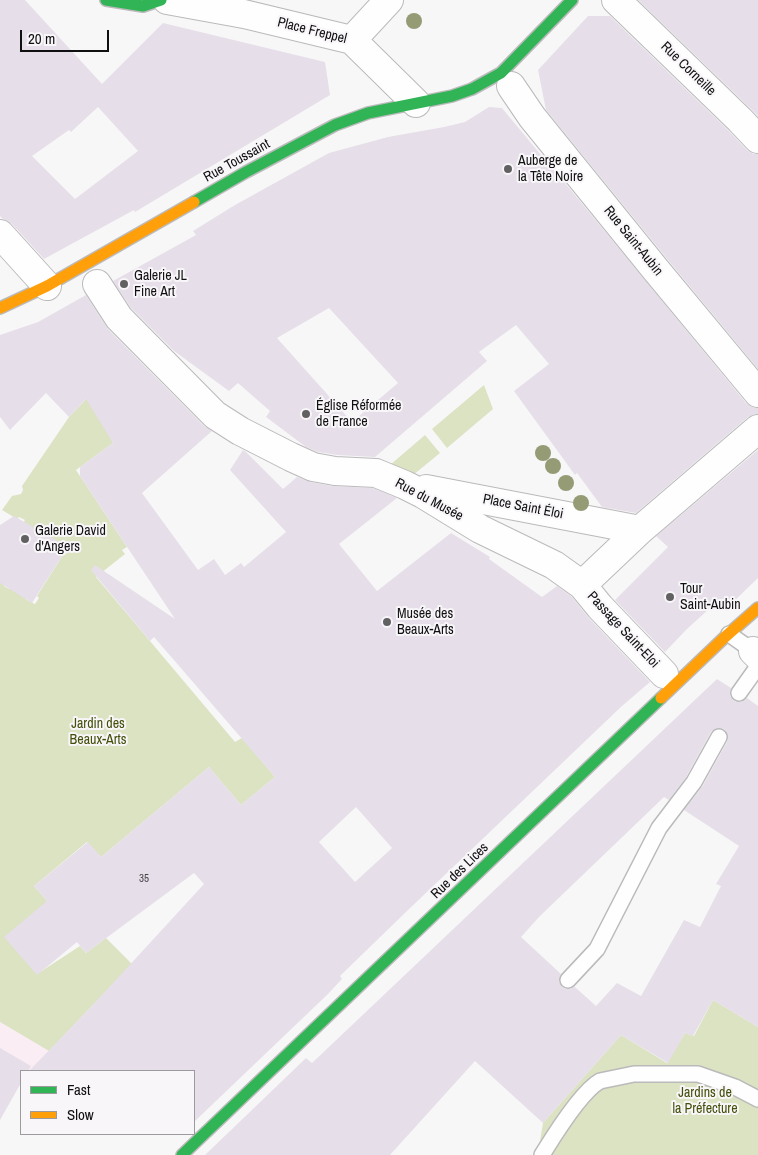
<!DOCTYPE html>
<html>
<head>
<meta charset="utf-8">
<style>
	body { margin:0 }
	#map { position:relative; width:758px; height:1155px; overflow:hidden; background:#f8f7f8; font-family:"Archivo Narrow",sans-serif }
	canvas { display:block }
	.legend { position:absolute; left:20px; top:1070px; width:175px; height:65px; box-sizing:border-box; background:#f8f6f9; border:1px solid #9c9a9c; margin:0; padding:6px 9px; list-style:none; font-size:15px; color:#111011 }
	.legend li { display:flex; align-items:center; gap:10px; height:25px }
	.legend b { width:25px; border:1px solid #9c9a9c }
	.scale { position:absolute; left:20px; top:30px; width:89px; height:22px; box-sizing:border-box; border:2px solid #111011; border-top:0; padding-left:6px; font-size:15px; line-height:18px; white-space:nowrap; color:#111011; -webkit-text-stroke:4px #f8f6f9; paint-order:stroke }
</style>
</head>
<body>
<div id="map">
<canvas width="758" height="1155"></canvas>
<ul class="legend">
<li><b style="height:6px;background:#30b455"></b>Fast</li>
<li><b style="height:6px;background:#ff9f0a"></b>Slow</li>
</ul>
<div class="scale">20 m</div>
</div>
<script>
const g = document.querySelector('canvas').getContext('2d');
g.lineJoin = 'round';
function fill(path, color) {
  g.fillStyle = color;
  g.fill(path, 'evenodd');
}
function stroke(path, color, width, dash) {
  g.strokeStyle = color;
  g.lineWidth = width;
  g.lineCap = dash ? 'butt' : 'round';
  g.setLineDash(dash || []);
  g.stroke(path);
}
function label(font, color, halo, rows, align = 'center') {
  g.font = font + ' "Archivo Narrow",sans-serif';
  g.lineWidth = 4;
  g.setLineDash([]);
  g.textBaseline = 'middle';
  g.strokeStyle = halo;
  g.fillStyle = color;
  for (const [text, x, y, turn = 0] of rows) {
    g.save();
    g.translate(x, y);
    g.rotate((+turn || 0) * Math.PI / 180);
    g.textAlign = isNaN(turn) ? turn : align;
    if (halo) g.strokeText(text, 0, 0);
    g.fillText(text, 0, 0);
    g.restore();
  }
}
const education = new Path2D(`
	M 0,1022 L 49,1051 L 30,1071 L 21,1071 L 21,1083 L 19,1087 L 0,1076 Z`);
const green = new Path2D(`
	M 484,385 L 493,409 L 447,448 L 432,429 Z
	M 92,393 L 113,443 L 76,470 L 127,547 L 122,550 L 125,554 L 96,577 L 235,742 L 242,738 L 275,777 L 241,805 L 209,767 L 101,857 L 87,842 L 34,886 L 47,901 L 37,974 L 80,946 L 86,953 L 106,938 L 133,965 L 114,983 L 49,1051 L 0,1022 L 0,579 L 6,582 L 4,586 L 9,589 L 11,586 L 27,600 L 35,604 L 39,598 L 37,596 L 63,555 L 65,555 L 70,548 L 62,543 L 60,546 L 43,535 L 44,532 L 39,529 L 37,531 L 23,523 L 25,520 L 19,517 L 17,519 L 2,510 L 12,496 L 21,494 L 23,490 L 22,486 L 69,417 Z
	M 425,435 L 440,453 L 407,480 L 383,471 Z
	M 713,1000 L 758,1027 L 758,1155 L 537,1155 L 538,1153 L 543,1123 L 621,1035 L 667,1063 L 685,1033 L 694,1036 Z`);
const building = new Path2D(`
	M 0,0 L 25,0 L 102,84 L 163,23 L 325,62 L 330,95 L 135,212 L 134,210 L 44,259 L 12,224 L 3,219 L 0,216 ZM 98,107 L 138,151 L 75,199 L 32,156 L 69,130 L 71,132 Z
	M 638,0 L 758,0 L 758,116 L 751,109 Z
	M 588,16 L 610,16 L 729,131 L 747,150 L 753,154 L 758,154 L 758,369 L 668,260 L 546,110 L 538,70 Z
	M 489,107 L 502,108 L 561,179 L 561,178 L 746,403 L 752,407 L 758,408 L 758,414 L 755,414 L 748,417 L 636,513 L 602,507 L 577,473 L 575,475 L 514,391 L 549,364 L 516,325 L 479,352 L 487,361 L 375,457 L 337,455 L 318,452 L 306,447 L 266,417 L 270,411 L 238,383 L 229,391 L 174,351 L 131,308 L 113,281 L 196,235 L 193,231 L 235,205 L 329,153 L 388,137 L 444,127 L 465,122 ZM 329,308 L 398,383 L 352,422 L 277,338 Z
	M 86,295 L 108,329 L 204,426 L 212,431 L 142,493 L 198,570 L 214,559 L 225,575 L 241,563 L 244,567 L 286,532 L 230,470 L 243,450 L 246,452 L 283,489 L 297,477 L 310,482 L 332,486 L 373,488 L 397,498 L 339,544 L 377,591 L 451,533 L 490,557 L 489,559 L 542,597 L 557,586 L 571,596 L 589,618 L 650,682 L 622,706 L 407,911 L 340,976 L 342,979 L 328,994 L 194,1122 L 194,1071 L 29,1071 L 91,1007 L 204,884 L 194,873 L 86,953 L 77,942 L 37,975 L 4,937 L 47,901 L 34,886 L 88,842 L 101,857 L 209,767 L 241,805 L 275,777 L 154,637 L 150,641 L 91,570 L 95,565 L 175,619 L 80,476 L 80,467 L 113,443 L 86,399 L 69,417 L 46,393 L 10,430 L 0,417 L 0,335 L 38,322 ZM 356,807 L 392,848 L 355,882 L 319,842 Z
	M 758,450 L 758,578 L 728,607 L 720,599 L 687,629 L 665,652 L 615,600 L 668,547 L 656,536 Z
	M 14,516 L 68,547 L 32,603 L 0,583 L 0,525 Z
	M 717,679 L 731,688 L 730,693 L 730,696 L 734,701 L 738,702 L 742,702 L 747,698 L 758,706 L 758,1027 L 713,1000 L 693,1036 L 685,1033 L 668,1063 L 621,1035 L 543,1123 L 475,1061 L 390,1155 L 205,1155 L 306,1058 L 312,1063 ZM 719,728 L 724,729 L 727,733 L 728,737 L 727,742 L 702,787 L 684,810 L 739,846 L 716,884 L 721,886 L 700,927 L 684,920 L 641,996 L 617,983 L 596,1006 L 575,987 L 570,989 L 565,989 L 562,987 L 559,982 L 559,977 L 561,974 L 521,937 L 539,917 L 664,797 L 669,800 L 686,777 L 711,732 L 715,729 Z
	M 0,1048 L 31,1066 L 28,1071 L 21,1071 L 21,1083 L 0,1120 Z`);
const lane = new Path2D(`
	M 729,634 L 753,651 L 757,655 L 758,659 L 756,669 L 739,693
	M 568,980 L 597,949 L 659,828 L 694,782 L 719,737
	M 542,1155 C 553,1137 582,1091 600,1081 L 634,1074 L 698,1074 L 735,1087 L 758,1099`);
const street = new Path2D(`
	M 167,0 L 244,14 L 352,40 L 416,103
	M 616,0 L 740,120 L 758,139
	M 352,40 L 389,0
	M 511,86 L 532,117 L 656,270 L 758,393
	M 0,234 L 47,286
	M 97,284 L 119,318 L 215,415 L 240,431 L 291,457 L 313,467 L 335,471 L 376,473 L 405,485 L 423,494 L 480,529 L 554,565 L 582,585 L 600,607 L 664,674
	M 426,489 L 640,530
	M 582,585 L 640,530 L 758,429
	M 753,651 L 758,656`);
const fast = new Path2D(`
	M 106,0 L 143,6 L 161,0
	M 194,202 L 246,172 L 335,125 L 368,113 L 452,96 L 472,89 L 501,73 L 572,0
	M 182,1155 L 661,698`);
const slow = new Path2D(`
	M 0,308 L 47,286 L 194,202
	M 661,698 L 725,637 L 758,608`);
const trees = [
	[414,21],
	[543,453],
	[553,466],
	[566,483],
	[581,503]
];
const markers = [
	[508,169,5,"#626162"],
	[124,284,5,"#626162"],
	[306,414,5,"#626162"],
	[25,539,5,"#626162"],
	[670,597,5,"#626162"],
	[387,622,5,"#626162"]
];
const numberNames = [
	["35",144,879]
];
const streetNames = [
	["Place Freppel",312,31,14],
	["Rue Corneille",688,69,44],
	["Rue Toussaint",237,161,-29],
	["Rue Saint-Aubin",633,241,51],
	["Rue du Musée",429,500,28],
	["Place Saint Éloi",523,507,11],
	["Passage Saint-Eloi",623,630,47],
	["Rue des Lices",460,871,-44]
];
const poiNames = [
	["Auberge de",518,161],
	["la Tête Noire",518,177],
	["Galerie JL",134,276],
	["Fine Art",134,292],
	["Église Réformée",316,406],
	["de France",316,422],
	["Galerie David",35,531],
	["d'Angers",35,547],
	["Tour",680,589],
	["Saint-Aubin",680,605],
	["Musée des",397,614],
	["Beaux-Arts",397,630]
];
const parkNames = [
	["Jardin des",98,724],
	["Beaux-Arts",98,740],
	["Jardins de",705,1093],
	["la Préfecture",705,1109]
];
fill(education, '#fbedf4');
fill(green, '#dce3c3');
fill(building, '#e6dee8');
stroke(lane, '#bbbabb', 18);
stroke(street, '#bbbabb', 30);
stroke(fast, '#bbbabb', 14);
stroke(slow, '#bbbabb', 14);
stroke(lane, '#fefefe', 15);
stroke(street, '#fefefe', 28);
stroke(fast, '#30b455', 11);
stroke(slow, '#ff9f0a', 11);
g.fillStyle = '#959b75';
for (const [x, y] of trees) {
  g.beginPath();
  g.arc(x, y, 8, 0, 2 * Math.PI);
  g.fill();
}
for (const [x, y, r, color] of markers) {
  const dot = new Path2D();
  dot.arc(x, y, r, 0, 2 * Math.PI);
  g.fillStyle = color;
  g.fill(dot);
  stroke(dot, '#f8f6f9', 2);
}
label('11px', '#464447', null, numberNames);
label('14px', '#111011', '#f8f6f9', streetNames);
label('14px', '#111011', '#f8f6f9', poiNames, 'left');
label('14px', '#444f09', '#f8f6f9', parkNames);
</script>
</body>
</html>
